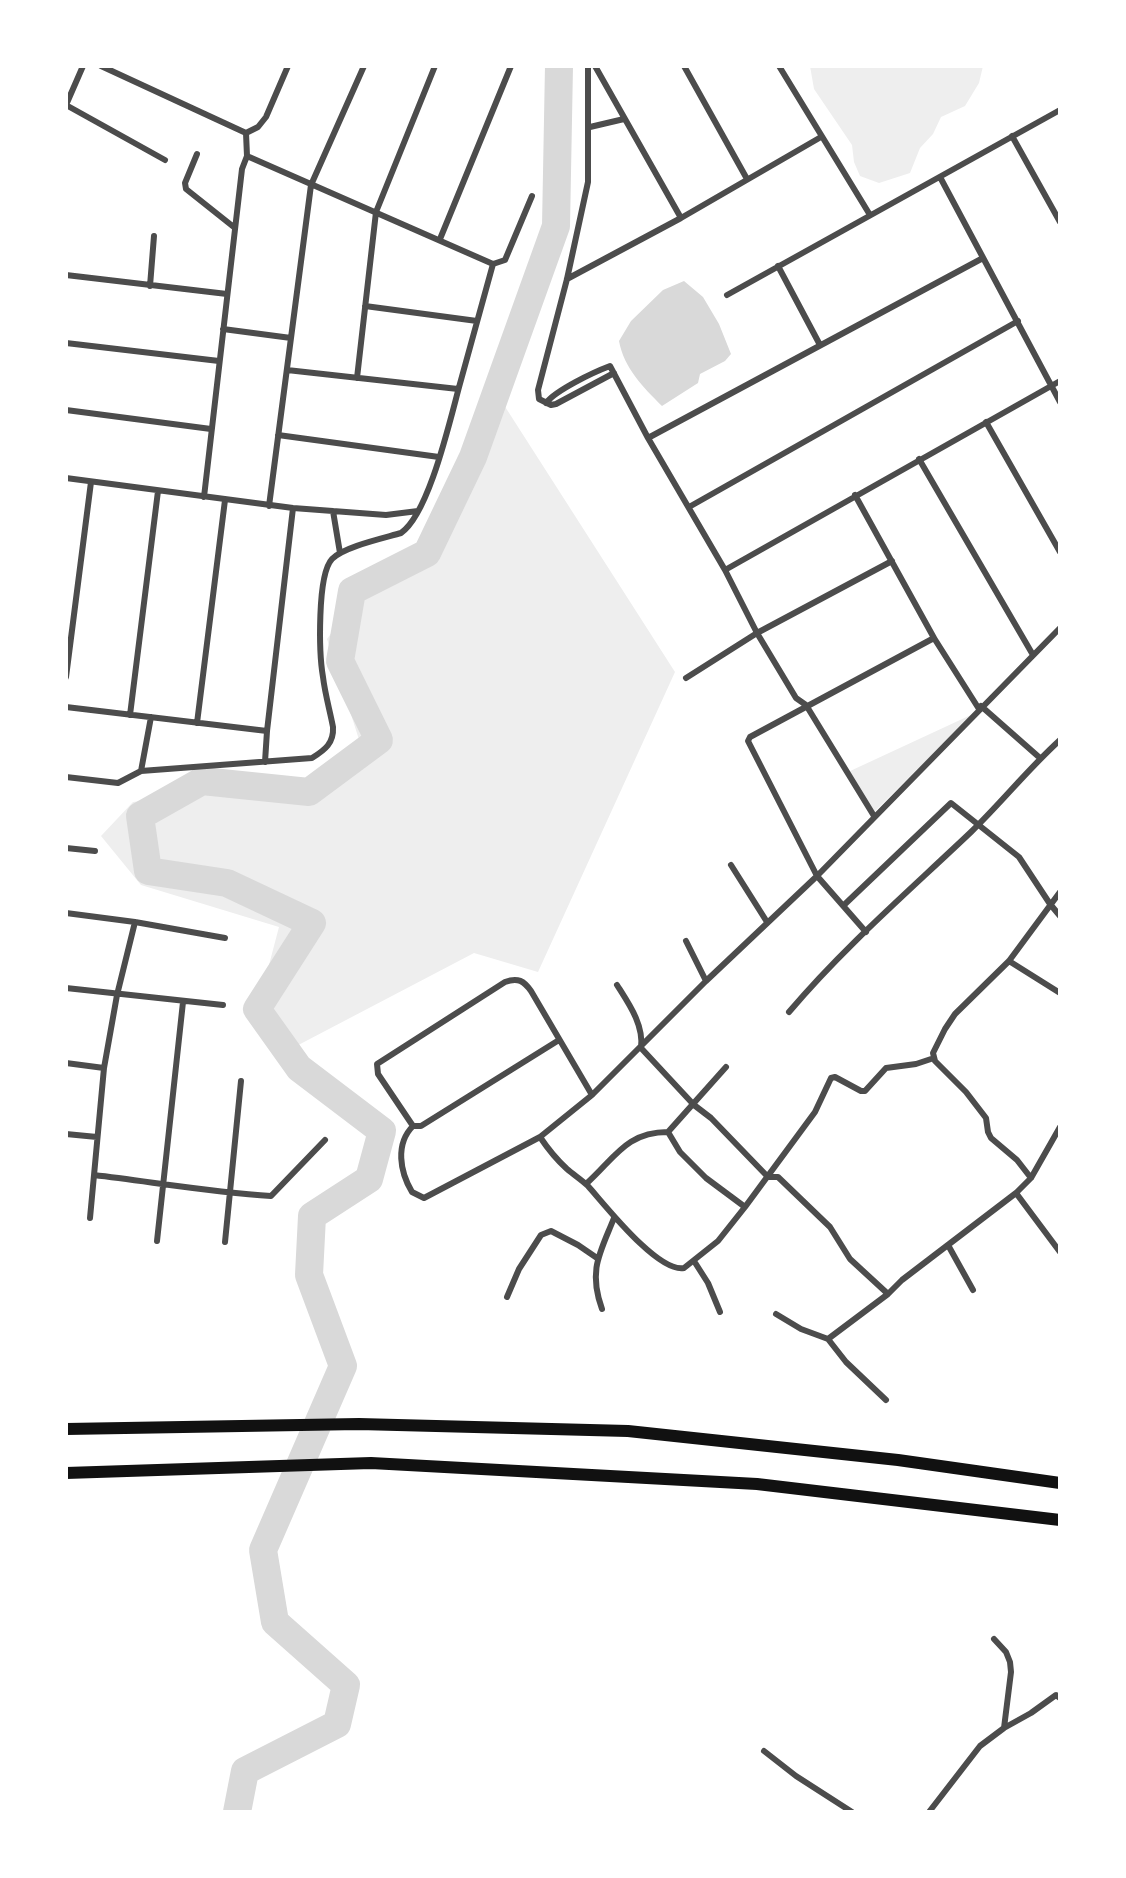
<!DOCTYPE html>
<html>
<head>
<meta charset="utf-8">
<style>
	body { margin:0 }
	#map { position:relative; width:1126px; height:1878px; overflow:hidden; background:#fff; font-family:Figtree,sans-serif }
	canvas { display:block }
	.frame { position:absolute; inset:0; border:68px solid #fff; pointer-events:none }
</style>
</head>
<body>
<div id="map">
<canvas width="1126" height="1878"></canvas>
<div class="frame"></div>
</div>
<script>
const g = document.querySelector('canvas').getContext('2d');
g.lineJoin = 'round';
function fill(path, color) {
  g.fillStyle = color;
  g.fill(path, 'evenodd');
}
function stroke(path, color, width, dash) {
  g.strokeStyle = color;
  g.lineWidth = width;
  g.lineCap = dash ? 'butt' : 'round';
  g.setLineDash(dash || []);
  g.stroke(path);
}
const green = new Path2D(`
	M 810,66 L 983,66 L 979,83 L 965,106 L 941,117 L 933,134 L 920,148 L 910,173 L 879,183 L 860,176 L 854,162 L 852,145 L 814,89 Z
	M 495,391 L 675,672 L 538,972 L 474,953 L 285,1052 L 255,1018 L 279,927 L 141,885 L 101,836 L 133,802 L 236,790 L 315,791 L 362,749 L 327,639 L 360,594 L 429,566 Z
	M 973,714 L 873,813 L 848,772 Z`);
const water = new Path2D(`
	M 684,281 L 703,297 L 719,324 L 731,354 L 725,361 L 700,374 L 698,383 L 662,406 C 643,387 624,368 619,341 L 631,321 L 663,290 Z`);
const river = new Path2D(`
	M 237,1812 L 245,1771 L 337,1724 L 346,1685 L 275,1622 L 263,1550 L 343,1366 L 309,1275 L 312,1216 L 369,1179 L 382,1131 L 299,1068 L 257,1009 L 312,923 L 227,883 L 148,871 L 140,816 L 202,781 L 309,792 L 379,740 L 340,661 L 352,591 L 427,553 L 473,457 L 556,226 L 559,66`);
const minor = new Path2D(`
	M 101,66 L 246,133
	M 588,66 L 588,182 L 567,279 L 538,390 L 539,399 L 551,405 L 556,404 L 614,373
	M 595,66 L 681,218
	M 684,66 L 747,179
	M 779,66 L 870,215
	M 66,105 L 165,160
	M 66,105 L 83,66
	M 590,127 L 624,119
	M 246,133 L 258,127 L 266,117 L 288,66
	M 1012,136 L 1060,222
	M 197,154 L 185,183 L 186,189 L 235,228
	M 247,156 L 493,264
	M 940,177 L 1060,402
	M 440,239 L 511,66
	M 778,266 L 820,345
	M 66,275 L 227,294
	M 567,279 L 681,218 L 821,137
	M 150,286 L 154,236
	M 727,295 L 1060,110
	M 365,306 L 477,321
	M 223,329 L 291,338
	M 66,343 L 219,361
	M 287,370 L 458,389
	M 357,378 L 376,212 L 435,66
	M 546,403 C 556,390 594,372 610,366 L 648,438 L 725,570 L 757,633 L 796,698 L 806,705 L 874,816
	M 66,410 L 211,429
	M 986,422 L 1060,552
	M 278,435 L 439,457
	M 648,438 L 983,258
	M 919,459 L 1033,655
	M 66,478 L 293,508 L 386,515 L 418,511
	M 855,495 L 934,638 L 979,709
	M 204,497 L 242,169 L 247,156 L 246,133
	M 269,506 L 311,185 L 364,66
	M 689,507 L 1018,321
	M 333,511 L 340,553
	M 725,570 L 1060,381
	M 66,677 L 91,482
	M 686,678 L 757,633 L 892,561
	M 981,706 L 1040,758
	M 66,707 L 267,731
	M 130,715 L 158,491
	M 197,723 L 225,500
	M 265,762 L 267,731 L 293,508
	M 141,771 L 312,758 C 325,750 334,743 333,727 C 330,711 325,694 323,677 C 319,654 317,575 332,559 C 343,547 384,538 401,533 C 430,513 451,415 461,380 C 472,341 482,303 493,264 L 505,260 L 532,196
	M 66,777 L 118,783 L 141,771 L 151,717
	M 66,848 L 95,851
	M 731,865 L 767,922
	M 844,905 L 951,803 L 1019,857 L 1050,904 L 1060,916
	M 66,913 L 135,922 L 225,938
	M 866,932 L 817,876 L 748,741 L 750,737 L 934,638
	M 686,941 L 706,981
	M 1009,961 L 1060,993
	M 617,985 C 629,1004 644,1025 641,1048 L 694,1105 L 711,1118 L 768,1177
	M 66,988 L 223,1005
	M 789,1012 C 844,947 910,890 971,832 C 1002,802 1028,769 1060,740
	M 66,1063 L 104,1068
	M 413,1126 C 395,1144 400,1172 412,1192 L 424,1198 L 540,1137 L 592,1095 L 706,981 L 817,876 L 1060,628
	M 413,1126 L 378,1074 L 377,1064 L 505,982 C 518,977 524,981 531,991 L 592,1095
	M 413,1126 L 421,1126 L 559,1040
	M 668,1132 L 680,1152 L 706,1178 L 745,1207
	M 66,1134 L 97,1137
	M 540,1137 C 548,1149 556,1159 567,1169 C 574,1175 582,1180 588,1186 C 605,1205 658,1273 684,1268 L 718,1241 L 745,1207 L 815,1112 L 831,1078 L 835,1077 L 861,1091 L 865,1091 L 886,1068 L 916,1064 L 934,1058
	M 94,1175 C 153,1182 211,1192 271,1196 L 325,1140
	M 768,1177 L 778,1177 L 830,1227 L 850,1259 L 888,1294
	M 1031,1178 L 1017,1160 L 991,1138 L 988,1132 L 986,1118 L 966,1092 L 935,1061 L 933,1053 L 945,1029 L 955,1014 L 1009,961 L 1060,892
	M 586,1184 C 615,1158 626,1132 668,1132 L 726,1067
	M 1016,1193 L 1060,1252
	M 90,1218 L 104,1068 L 117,995 L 135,922
	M 157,1241 L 183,1002
	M 225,1242 L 241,1081
	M 948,1245 L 973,1290
	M 694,1261 L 708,1283 L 720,1312
	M 507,1297 L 519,1269 L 541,1235 L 551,1231 L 578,1245 L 597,1258
	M 602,1309 C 588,1270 600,1253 614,1218
	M 776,1314 L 801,1329 L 828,1339 L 846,1362 L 886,1400
	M 828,1339 L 888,1294 L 902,1280 L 1016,1193 L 1031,1178 L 1060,1127
	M 994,1639 L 1006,1652 L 1010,1662 L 1011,1672 L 1004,1728
	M 764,1751 L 796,1776 L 852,1812
	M 929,1812 L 980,1746 L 1004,1728 L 1031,1713 L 1056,1695 L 1060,1698`);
const motorway = new Path2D(`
	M 66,1429 L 359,1424 L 628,1431 L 898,1460 L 1060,1483
	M 66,1473 L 371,1463 L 757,1484 L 1060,1520`);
fill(green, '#eee');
fill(water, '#d9d9d9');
stroke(river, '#d9d9d9', 28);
stroke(minor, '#4c4c4c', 6);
stroke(motorway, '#111', 12);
</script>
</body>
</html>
